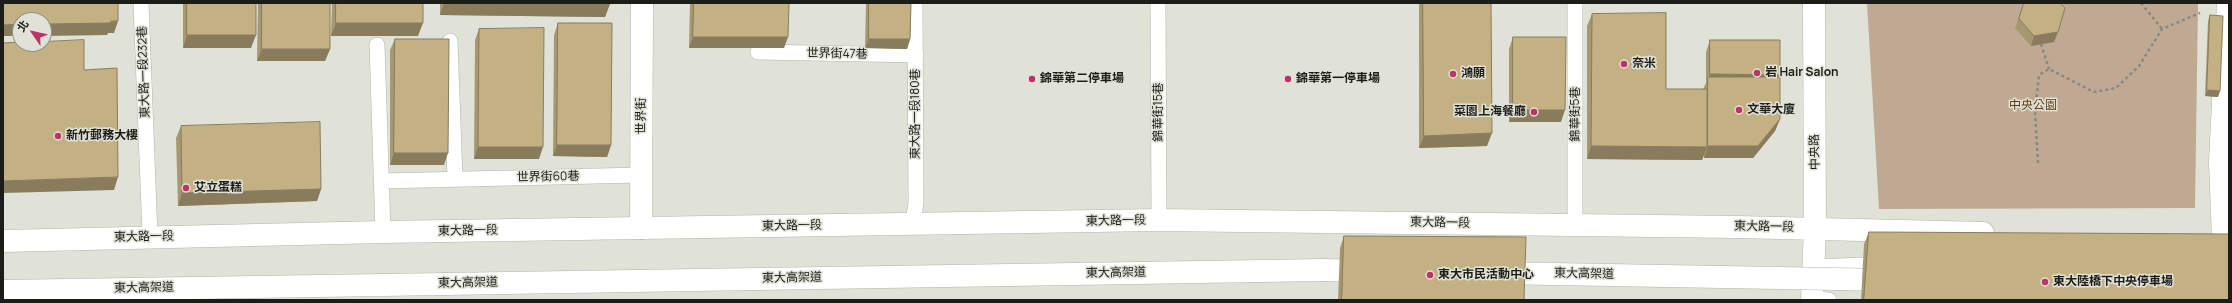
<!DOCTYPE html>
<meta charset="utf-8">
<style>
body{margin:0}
#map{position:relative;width:2232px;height:303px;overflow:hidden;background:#e1e2d7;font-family:Manrope,"Noto Sans TC",sans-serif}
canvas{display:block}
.frame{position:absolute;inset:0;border:4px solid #1c1c18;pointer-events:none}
.north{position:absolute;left:12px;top:12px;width:40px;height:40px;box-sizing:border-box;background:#e1e2d7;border:1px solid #92938b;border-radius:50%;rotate:304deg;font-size:11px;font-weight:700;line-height:16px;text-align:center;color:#1c1c18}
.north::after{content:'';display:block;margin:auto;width:14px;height:18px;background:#be3267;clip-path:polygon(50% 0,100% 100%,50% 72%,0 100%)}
</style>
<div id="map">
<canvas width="2232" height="303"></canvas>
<div class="frame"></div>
<div class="north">北</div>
</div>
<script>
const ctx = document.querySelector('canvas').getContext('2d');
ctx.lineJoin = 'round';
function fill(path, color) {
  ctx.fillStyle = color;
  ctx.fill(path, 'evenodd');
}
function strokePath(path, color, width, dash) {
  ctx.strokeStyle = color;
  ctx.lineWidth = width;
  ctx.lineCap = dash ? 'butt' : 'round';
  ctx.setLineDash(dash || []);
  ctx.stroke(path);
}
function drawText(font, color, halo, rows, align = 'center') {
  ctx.font = font + ' Manrope,"Noto Sans TC",sans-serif';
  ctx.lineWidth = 3;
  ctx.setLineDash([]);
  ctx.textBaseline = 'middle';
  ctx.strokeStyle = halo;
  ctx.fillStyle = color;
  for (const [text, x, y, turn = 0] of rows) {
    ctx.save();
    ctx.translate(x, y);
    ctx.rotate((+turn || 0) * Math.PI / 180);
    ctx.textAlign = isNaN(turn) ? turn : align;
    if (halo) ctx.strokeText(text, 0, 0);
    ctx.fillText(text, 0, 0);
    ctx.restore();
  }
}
fill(new Path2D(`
 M1867,3h331l-3,205 -316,1z`), '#c0a992');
const lane = new Path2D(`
 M141,3l9,233
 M1158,3l1,217
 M450,41l5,138
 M377,45l6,187
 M758,52l158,3
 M381,181l260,-6
 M913,224l3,-22 -1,-199
 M1575,224v-221
 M1812,267l52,-2
 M1812,299l17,1`);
const street = new Path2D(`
 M1814,3l1,225
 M641,228l1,-225
 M2223,239l-3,-77 8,-159`);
const secondary = new Path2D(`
 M3,241l380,-9 776,-12 579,7 245,6
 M3,291l1322,-21
 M1812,300l3,-72`);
strokePath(lane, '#b2b3a8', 16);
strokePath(street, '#b2b3a8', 23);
strokePath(secondary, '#b2b3a8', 23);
strokePath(new Path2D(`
 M2141,3l21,26
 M2041,44l8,25
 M2038,163l-3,-51 4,-37 10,-6 45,23 22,-4 23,-22 23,-37 38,-16`), '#888981', 2.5, [3, 3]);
strokePath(lane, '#fff', 15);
strokePath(street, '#fff', 22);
strokePath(secondary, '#fff', 22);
const secondaryBridge = new Path2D(`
 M1325,270l43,1
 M1496,273l396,7`);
strokePath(secondaryBridge, '#b2b3a8', 23, []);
strokePath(secondaryBridge, '#fff', 22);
fill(new Path2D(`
 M183,3h73l-5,45h-68z
 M258,3h72v46l-5,12h-68z
 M332,3h91l-5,33h-87z
 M440,3h170l-5,14 -165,-2z
 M690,3h99l-5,45h-95z
 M866,3h45l-1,36 -3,10 -42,-1z
 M1419,3h72l-4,143 -68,2z
 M2024,3l34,29 -4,10 -23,4 -16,-18z
 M1592,14l74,75h37l3,-6v-31l4,-12 70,35 -1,2 1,42 -5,12 -22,27h-49v-3l-2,5 -115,-1v-133z
 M2210,15l8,82 -13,-1 3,-75z
 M558,23l53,122 -4,12 -54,-1 1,-121z
 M479,29l60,130h-65l1,-119z
 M1513,37l48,85h-52v-73z
 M395,39l49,126h-54v-115z
 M181,126l140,63 -4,12 -139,5 -2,-68z
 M1869,232l360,68h-368l3,-56z
 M1344,236l180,64h-186l2,-52z`), '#a89872');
fill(new Path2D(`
 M444,3l166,1 -5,13 -165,-2z
 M118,21l-4,12h-6l-1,2 -63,1v-12z
 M336,23h87l-5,13h-87z
 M20,24v12h-17v-11z
 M2058,32l-4,10 -23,4 3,-10z
 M187,35h69l-5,13h-68z
 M693,37h95l-4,11h-95z
 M869,39h41l-3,10 -42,-1z
 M262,49h68l-5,12h-68z
 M1710,74l70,1 -5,13 -67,-7z
 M2207,90l13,1 -2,6 -13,-1z
 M1513,110h52l-4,12h-52z
 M1780,119l-5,12 -22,27h-49l4,-12z
 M1492,133l-5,13 -68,2 5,-12z
 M557,145h54l-4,12 -54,-1z
 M1591,146l116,1 -5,13 -115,-1z
 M478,147h65l-4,12h-65z
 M394,153h54l-4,12h-54z
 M118,177l-4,13 -111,3v-12z
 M321,189l-4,12 -139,5 4,-13z`), '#887c5c');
const building = new Path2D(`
 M3,3h115v18h-7v2l-67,1v-4h-24v4l-17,1z
 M187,3h69v32h-69z
 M262,3h68v46h-68z
 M336,3h87v20h-87z
 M475,3h135v1z
 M694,3h95l-1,34h-95z
 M869,3h42l-1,36h-41z
 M1423,3h68l1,130 -68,3z
 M2024,3h36l5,5 -7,24 -24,4 -15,-17z
 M1666,13v76h41v58l-116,-1 1,-132z
 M2210,15l13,1 -3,75 -13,-1z
 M558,23h54l-1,122h-54z
 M544,28l-1,119h-65l1,-118z
 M1513,37h53l-1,73h-52z
 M395,39h54l-1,114h-54z
 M84,40v30l33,-2 1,109 -115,4v-138l17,-1v2h24v-2z
 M1710,40h70v35l-70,-1z
 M1708,77h72v42l-22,27h-50z
 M320,122l1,67 -139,4 -1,-67z
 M1869,232l360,2v66h-365z
 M1344,236l182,1 -2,63h-182z`);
fill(building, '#c3b184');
strokePath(building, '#887c5c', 1);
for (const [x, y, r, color] of [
 [1624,64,4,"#be3267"],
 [1757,73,4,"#be3267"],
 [1453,74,4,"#be3267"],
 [1032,79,4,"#be3267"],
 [1288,79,4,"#be3267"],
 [1739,110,4,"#be3267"],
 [1534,112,4,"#be3267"],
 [58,136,4,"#be3267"],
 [186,188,4,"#be3267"],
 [1430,275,4,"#be3267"],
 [2045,282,4,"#be3267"]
]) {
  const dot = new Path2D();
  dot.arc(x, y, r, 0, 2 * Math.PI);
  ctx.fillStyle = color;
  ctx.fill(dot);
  strokePath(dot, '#e1e2d7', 1.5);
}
drawText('12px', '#1c1c18', '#e1e2d7', [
 ["世界街47巷",837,54,1],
 ["東大路一段232巷",144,72,-92],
 ["錦華街15巷",1159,112,-90],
 ["東大路一段180巷",916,114,-90],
 ["錦華街5巷",1576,114,-90],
 ["世界街",642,116,-90],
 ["中央路",1815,152,-91],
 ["世界街60巷",548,177,-1],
 ["東大路一段",1116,221,-1],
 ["東大路一段",1440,223,1],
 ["東大路一段",792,226,-1],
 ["東大路一段",1764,227,1],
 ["東大路一段",468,231,-1],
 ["東大路一段",144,237,-1],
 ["東大高架道",1116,273,-1],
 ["東大高架道",1584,274,1],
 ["東大高架道",792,278,-1],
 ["東大高架道",468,283,-1],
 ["東大高架道",144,288,-1]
]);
drawText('bold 12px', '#1c1c18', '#e1e2d7', [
 ["奈米",1632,64],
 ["岩 Hair Salon",1765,73],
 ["鴻願",1461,74],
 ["錦華第二停車場",1040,79],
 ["錦華第一停車場",1296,79],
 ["文華大廈",1747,110],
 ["菜園上海餐廳",1526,112,"right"],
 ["新竹郵務大樓",66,136],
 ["艾立蛋糕",194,188],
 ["東大市民活動中心",1438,275],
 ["東大陸橋下中央停車場",2053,282]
], 'left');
drawText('12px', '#613d13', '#e1e2d7', [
 ["中央公園",2033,106]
]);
</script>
